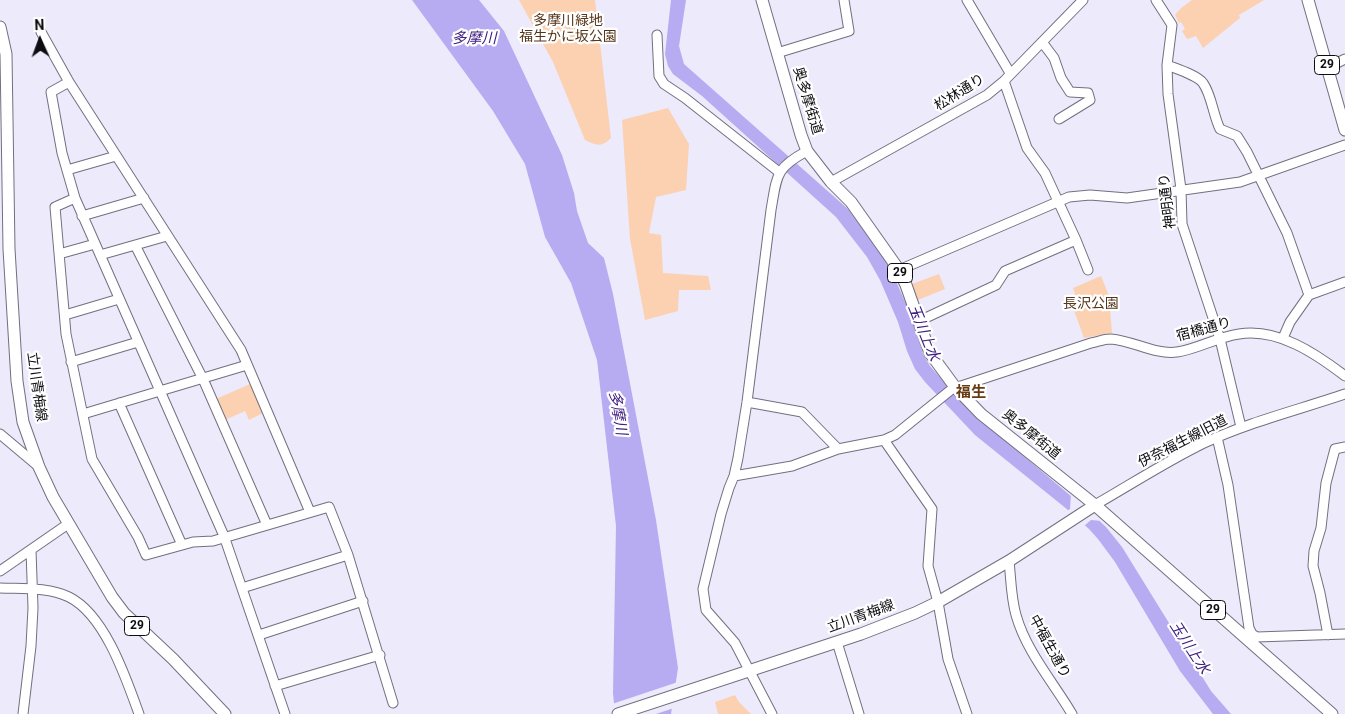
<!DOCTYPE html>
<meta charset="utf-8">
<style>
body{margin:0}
#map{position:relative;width:1345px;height:714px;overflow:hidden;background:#eceafb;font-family:Roboto,sans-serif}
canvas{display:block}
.north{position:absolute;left:15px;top:15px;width:50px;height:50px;-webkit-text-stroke:4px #fff;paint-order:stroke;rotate:358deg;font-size:14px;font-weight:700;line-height:20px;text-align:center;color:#0d0c11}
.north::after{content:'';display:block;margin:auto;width:18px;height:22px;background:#0d0c11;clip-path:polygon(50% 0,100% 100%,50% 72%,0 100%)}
</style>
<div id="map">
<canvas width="1345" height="714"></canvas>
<div class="north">N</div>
</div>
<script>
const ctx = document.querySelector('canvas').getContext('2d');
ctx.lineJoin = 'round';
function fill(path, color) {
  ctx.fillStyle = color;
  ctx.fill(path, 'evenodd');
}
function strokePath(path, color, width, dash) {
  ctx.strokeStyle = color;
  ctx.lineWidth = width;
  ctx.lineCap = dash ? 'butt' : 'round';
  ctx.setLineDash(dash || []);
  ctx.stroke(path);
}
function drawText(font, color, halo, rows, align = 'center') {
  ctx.font = font + ' Roboto,"Noto Sans JP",sans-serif';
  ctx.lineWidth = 4.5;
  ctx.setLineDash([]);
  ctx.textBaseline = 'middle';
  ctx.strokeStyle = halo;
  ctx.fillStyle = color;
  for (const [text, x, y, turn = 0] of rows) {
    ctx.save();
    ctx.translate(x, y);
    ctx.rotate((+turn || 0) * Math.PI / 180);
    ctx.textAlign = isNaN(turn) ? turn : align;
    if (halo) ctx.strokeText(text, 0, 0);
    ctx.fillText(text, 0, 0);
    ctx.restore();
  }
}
fill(new Path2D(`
 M519,0h76l16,138c-9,9 -14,8 -26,2l-32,-78z
 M1192,0h72l-25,15 1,3 -37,30 -7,-12 -9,3 -5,-8 3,-2 -4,-7 -2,1 -4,-8 6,-7z
 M668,108l21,36 -3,46 -30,7 -7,36 12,2 2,38 45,3 3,14h-32l-1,21 -33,9 -15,-81 -8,-119z
 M939,274l6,15 -27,11 -6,-16z
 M1101,276l8,20 3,37 -28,5 -15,-41 6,-3 -2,-6z
 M250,384l13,29 -14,7 -4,-9 -20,9 -9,-21z
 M735,695l4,7 12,12h-33l-3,-12z`), '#fbd1b2');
fill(new Path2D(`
 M412,0h67l25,31 58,124 12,38 3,18 11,32 16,15 9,36 43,226 22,148 -7,46h-56l-2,-21 3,-167 -19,-166 -26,-77 -26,-46 -20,-73 -32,-53z
 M671,0h15l-7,46 5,18 164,145 33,45 11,18 21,48 10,34 7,12 37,42 124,105 15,14 16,20 89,144 20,23h-18l-33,-43 -65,-109 -17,-23 -9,-10 -21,-19 -93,-75 -50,-53 -10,-13 -8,-18 -9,-29 -18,-42 -13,-23 -31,-40 -134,-121 -29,-22 -5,-8 -3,-12z`), '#b7acf1');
fill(new Path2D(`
 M1071,493l31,28 -11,-1 -8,7 -18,-15 5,-3z
 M678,682l-4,26 -18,6h-43l-1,-10z`), '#eceafb');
const minor = new Path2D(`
 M967,0l43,73
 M1156,0l16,25 -5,40 1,29 13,95 1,35 38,115 21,88
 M41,32l28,50 172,268 69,162
 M657,35l2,41 5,8 21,14 94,74
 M1042,42l12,16 7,20 9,14 18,1 2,7 -31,19
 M777,53l72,-22 -5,-31
 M1167,65c10,4 30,10 36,18 9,13 10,32 17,46l17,7 10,16 40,81 22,62
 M1327,68l18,-9
 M1004,81l23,67 18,25 31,67 12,30
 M69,82l-18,10 11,61 13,45 149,338 61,178
 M67,170l49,-14
 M831,182l156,-87 17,-14 79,-81
 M75,198l-20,9 11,127 26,125 46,78 8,18 47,-13 20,-1 116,-34 19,48 45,148
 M82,216l62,-18
 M135,245l68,134 64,146
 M59,254l36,-10
 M100,255l67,-19
 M899,270l170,-73 21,-2 37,3 113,-16 105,-37
 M65,315l54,-16
 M919,321l77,-36 9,-14 71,-31
 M1283,338l7,-16 19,-27 36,-13
 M71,362l67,-20
 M747,402l55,10 36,37
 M119,403l63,142
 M83,414l164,-49
 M0,434l38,32
 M1217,437l11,48 21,143 3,6
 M884,440l48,69 -4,57 10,36 10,57 19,55
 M734,476l58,-10 46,-17 46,-9 11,-5 57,-46 139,-46c6,-1 13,-4 19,-4 22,1 44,16 67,13 21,-3 40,-15 62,-18 39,-6 76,19 106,42
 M1095,505c35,-20 72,-44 109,-62 45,-21 94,-33 141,-49
 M1009,561c2,18 2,37 7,54 10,36 37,67 56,99
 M0,571l68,-47
 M0,588c22,1 48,-1 69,9 36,18 57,81 70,117
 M242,588l106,-33
 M259,635l104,-34
 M1328,635l-8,-42 -7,-27 1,-15 7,-23 5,-45 9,-34 10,-2
 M1249,637l3,-3 5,3 88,-3
 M837,642l22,72
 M275,686l105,-31
 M23,714l8,-68 2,-38 -2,-58
 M772,714l-37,-71 -29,-33 -3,-21 18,-75 8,-26 5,-12 4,-18 9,-56 24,-192c6,-34 4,-42 36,-59`);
const major = new Path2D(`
 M762,0l39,135 6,16 24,31 20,20 48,68 7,15 24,68 25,34 26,27 114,91 237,209
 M1308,0l37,130
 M0,27l6,27 3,195 8,132 6,41 16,45 14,30 59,100 12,16 49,46 52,55
 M618,714l243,-80 54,-21 23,-11 71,-41 86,-56`);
strokePath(minor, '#72707f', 11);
strokePath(major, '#72707f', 13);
strokePath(minor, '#fff', 9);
strokePath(major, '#fff', 11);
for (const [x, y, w] of [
 [1327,65,25],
 [900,273,25],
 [1213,610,25],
 [137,626,25]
]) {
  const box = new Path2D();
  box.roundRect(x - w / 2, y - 9.5, w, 19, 4);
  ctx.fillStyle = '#fff';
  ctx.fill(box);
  strokePath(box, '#0d0c11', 1);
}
drawText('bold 12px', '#0d0c11', null, [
 ["29",1327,65],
 ["29",900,273],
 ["29",1213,610],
 ["29",137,626]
]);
drawText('14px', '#56361b', '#fff', [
 ["多摩川緑地",568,21],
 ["福生かに坂公園",568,37],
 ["長沢公園",1091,304]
]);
drawText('14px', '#0d0c11', '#fff', [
 ["松林通り",960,93,-32],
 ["奥多摩街道",807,101,73],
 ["神明通り",1168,201,-97],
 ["宿橋通り",1204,330,-15],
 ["立川青梅線",36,387,82],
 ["奥多摩街道",1031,435,39],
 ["伊奈福生線旧道",1183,442,-27],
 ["立川青梅線",861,617,-20],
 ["中福生通り",1049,647,61]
]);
drawText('italic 15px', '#402082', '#fff', [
 ["多摩川",474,39],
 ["玉川上水",923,333,68],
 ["多摩川",617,413,80],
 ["玉川上水",1189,648,57]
]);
drawText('bold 15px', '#673c14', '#fff', [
 ["福生",971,393]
]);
</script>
